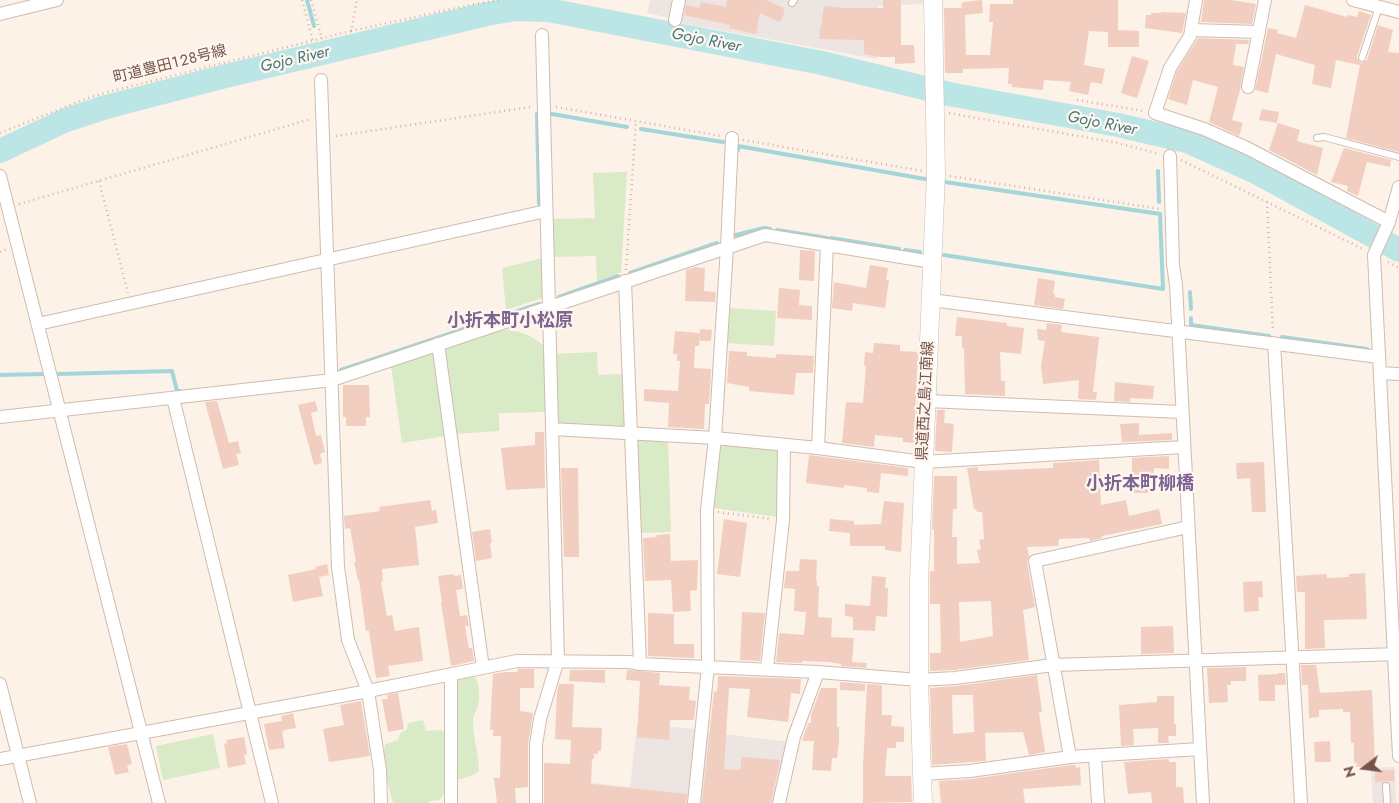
<!DOCTYPE html>
<meta charset="utf-8">
<style>
body{margin:0}
#map{position:relative;width:1399px;height:803px;overflow:hidden;background:#fcf2e8;font-family:Jost,sans-serif}
canvas{display:block}
.north{position:absolute;left:1339px;top:743px;width:50px;height:50px;-webkit-text-stroke:4px #fff6ef;paint-order:stroke;rotate:255deg;font-size:14px;font-weight:700;line-height:20px;text-align:center;color:#76564c}
.north::after{content:'';display:block;margin:auto;width:18px;height:22px;background:#76564c;clip-path:polygon(50% 0,100% 100%,50% 72%,0 100%)}
</style>
<div id="map">
<canvas width="1399" height="803"></canvas>
<div class="north">N</div>
</div>
<script>
const ctx = document.querySelector('canvas').getContext('2d');
ctx.lineJoin = 'round';
function fill(path, color) {
  ctx.fillStyle = color;
  ctx.fill(path, 'evenodd');
}
function strokePath(path, color, width, dash) {
  ctx.strokeStyle = color;
  ctx.lineWidth = width;
  ctx.lineCap = dash ? 'butt' : 'round';
  ctx.setLineDash(dash || []);
  ctx.stroke(path);
}
function drawText(font, color, halo, rows, align = 'center') {
  ctx.font = font + ' Jost,"Noto Sans JP",sans-serif';
  ctx.lineWidth = 4.5;
  ctx.setLineDash([]);
  ctx.textBaseline = 'middle';
  ctx.strokeStyle = halo;
  ctx.fillStyle = color;
  for (const [text, x, y, turn = 0] of rows) {
    ctx.save();
    ctx.translate(x, y);
    ctx.rotate((+turn || 0) * Math.PI / 180);
    ctx.textAlign = isNaN(turn) ? turn : align;
    if (halo) ctx.strokeText(text, 0, 0);
    ctx.fillText(text, 0, 0);
    ctx.restore();
  }
}
fill(new Path2D(`
 M650,0h24l-3,18 -24,-5z
 M686,0h237v4l-45,2 -1,53 -196,-36z
 M637,724l58,5 -8,74h-106l1,-21 48,5z
 M707,732l82,10 -13,61h-77z
 M1395,767l1,36h-23l-2,-35z`), '#ede5e1');
fill(new Path2D(`
 M627,172l-6,100 -24,9 -1,-25 -44,1 -1,-38 44,-1 -2,-45z
 M543,258l2,39 -39,13 -4,-42z
 M728,308l48,3 -2,35 -47,-3z
 M500,329c18,2 29,4 44,17l1,66 -46,1v18l-45,3 -10,-82 3,-5z
 M597,352l1,23 26,-1 2,50 -4,5 -62,-4 -4,-4 -2,-67z
 M431,353l4,3 11,80 -44,7 -11,-78z
 M637,440h31l3,92 -31,1z
 M724,444l52,5 4,5 -1,63 -66,-9 7,-60z
 M471,676l5,2c4,11 4,21 1,31 -2,4 -4,7 -4,11 0,18 6,34 6,51 -6,5 -17,8 -25,9l3,-102z
 M423,720l3,11 15,-1 5,4c0,18 5,52 -6,66l-10,1 -2,2h-35l-6,-23 -3,-32 2,-4 12,-4 2,-7 7,-4 1,-6z
 M213,734l7,34 -57,12 -7,-34z`), '#d9eac6');
strokePath(new Path2D(`
 M307,0l7,26
 M319,54v-8
 M537,114l2,90
 M552,114l75,13
 M641,129l82,13
 M738,150v-4l187,33
 M1158,171l1,31
 M777,230l50,8
 M736,235l28,-7 6,1
 M831,238l68,11
 M905,250l15,2
 M944,255l219,34 -3,-75 -215,-32
 M630,273l87,-30
 M1190,292l1,17
 M559,297l59,-21
 M1191,318v7l78,11
 M1282,337l85,12
 M341,370l198,-66
 M58,374l114,-3 5,20h3
 M0,375l43,-1`), '#a3d6d8', 4);
strokePath(new Path2D(`
 M0,151l66,-31 40,-13 124,-32 257,-61 29,-5 32,1 274,53 127,31 169,31 69,16 67,30 145,79`), '#bce5e6', 24);
fill(new Path2D(`
 M727,0h39l18,8 -1,3 2,1 -5,10 -20,-9 -4,21 -27,-6 1,-3 -46,-10 2,-10 13,3 2,-6 25,5z
 M883,0h18v45h13l1,18 -20,1v-7h-14l-17,-3v-14l-45,-1 5,-33 20,2h39z
 M982,0l1,13 -18,2 1,40h24l3,-33h-4l1,-18h23v-4h105v30l21,1v16h-31v-15l-19,-1 -5,34 21,4 -3,15 -11,-2 -3,13 -19,-4 2,-9 -27,-2 -1,10 -31,-3v-3h-4l1,-16 -46,1v4h-18l-1,-65h18l-1,-4 3,-2z
 M1204,0h27l25,4 -4,20 -51,-2z
 M1305,5l42,12 1,-2 9,2 2,-6 12,4 -14,41 1,5 3,2 6,-3 11,-35 15,5 -5,22 11,1v99l-53,-14 14,-73 -24,-5 -5,28 -19,-4 3,-19 -39,-11 -8,39 -13,-3 13,-62 10,2 -1,3 19,5z
 M1161,12l25,1 -4,20 -37,-5 1,-13h5v-2h10z
 M1198,38l51,2 -1,4h-12l-3,21 11,2 -4,23 -8,30 11,3 -4,13 -30,-14 9,-35 -25,-7 -6,25 -19,-6 9,-28z
 M1132,56l17,5 -12,37 -16,-5z
 M1262,109l17,3 -2,11 -18,-3z
 M1278,123l22,7 -3,11 26,7 -6,27 -48,-25z
 M1344,148l47,12 -1,7 -23,-5 -9,34 -11,-5 1,-5 -17,-4z
 M800,250l15,1 -1,30 -15,-1z
 M870,265l18,3 -2,12h3l-4,28 -32,-5 -1,8 -20,-3 2,-26 32,6z
 M695,267l10,1 -1,23 12,1 -1,10 -30,-1 1,-31z
 M1038,278l17,3 -2,13h2v3l10,2 -2,10 -29,-4z
 M779,288l21,2 -1,15 13,1v14l-35,-2z
 M957,317l50,6v3l17,2 -3,26 -21,-2 1,29h4v15l-40,-2 -1,-46h-2v-12h-7z
 M1047,323l15,2 -1,7 38,5 -6,55h4l-1,8 -18,-1 1,-19 -36,4 -2,-18 4,-25 -7,-1 -1,-11 9,1z
 M700,329l12,1 -1,11h-11z
 M675,331l25,2 -1,13h-4l-1,22 17,1 -2,35h-4l-1,25 -36,-2 1,-24 -25,-2v-12l34,2 2,-30h-3v-7h-4z
 M874,343l26,2v6l18,1 -4,91 -11,-1v-4l-28,-3 -1,12 -32,-4 4,-41 17,1 3,-37h-2l1,-14 8,1z
 M729,351l18,1v4l29,2v-4l38,2 -1,17h-17l-2,22 -45,-4v-4l-22,-4z
 M1115,382l39,4 -1,13 -23,-1v4l-16,-1z
 M343,385h26l1,32h-4v9h-20v-9h-3z
 M217,401l12,42 9,-2 3,12 -5,1 3,11 -16,4 -18,-67z
 M315,401l3,10 -7,2 5,22 1,1 4,-1 4,17 -5,2 2,9 -8,2 -16,-60z
 M937,410h8l-1,13 10,1 -2,28 -17,-1z
 M1139,423v12l33,-2v7l-50,2 -2,-18z
 M535,432h9l1,56 -39,2 -5,-42 34,-3z
 M809,455l99,13v8l-27,-3 -2,20 -12,-1v-4l-23,-3v3l-38,-5z
 M1169,456v13l-15,-1 -2,15h-4v10h-16v-35z
 M1099,460l2,45 25,-5 3,16 30,-7 3,15 -60,12v2l-12,3 -1,-3 -30,1 -1,7 -31,1 2,8 -2,7 8,45 -12,3 6,50 -75,10 -24,1v-18h11l-1,-49h-10v-33h4v-42h-2l2,-53h23v33h-4l-1,28h5v27l23,-1 -3,-13 4,-1 -2,-9 5,-1 -2,-27h-5l-1,-3h-2l-7,-41 11,-1v4l75,-3v-5zM991,601l2,35 -33,6 -1,-40z
 M1264,462l2,50h-14l-2,-34 -13,1 -1,-16z
 M561,468h17l1,89h-15z
 M430,500l2,11 4,-1 2,13 -23,4 4,38 -37,4 1,12 -2,1 6,34 5,-1 3,16 24,-4 4,34 -35,5 2,10 -14,2 -7,-47h-3l-7,-51h-1l-4,-18h2l-6,-34 -5,1 -1,-13 36,-5 -1,-4z
 M884,501l20,2 -3,49 -16,-2v-4h-35v-13l-21,-2 1,-12 24,2v4l27,-1z
 M724,519l23,4 -7,54 -23,-3z
 M490,529l2,14h-2l2,15 -16,3 -4,-29z
 M670,534l1,27 27,-1 -1,30 -7,1 1,20 -18,1 -2,-32 -26,1 -2,-43 14,-1 -1,-2z
 M800,559l17,1 -1,20h1v6h2l-1,31 14,1 -1,19 23,1 -2,24 15,1 -1,5 -25,-2v-2l-12,-2 -27,-1v2l-26,-1 3,-29 25,2 2,-23 -12,-1 1,-22 -11,-1 2,-17h13z
 M327,564l2,11 -10,2 4,19 -30,6 -5,-27 28,-6 -1,-2z
 M1365,573l2,46 -43,1 1,28 -20,1v-57h-8l-1,-16 31,-2v4l22,-1v-3z
 M454,574v2l7,-1 2,14 -7,1 4,26 7,-1 2,11h-4l4,22h3l2,13 -23,5 -10,-63 1,-1 -4,-26z
 M872,576l14,1 -1,11h3l-1,29 -11,-1 -1,15 -22,-1v-13l-8,-1v-12l25,2z
 M1262,581l1,16 -5,1 1,13 -15,1 -1,-30z
 M742,612l23,1 -5,48 -20,-1z
 M648,613l26,1v30h20v14l-46,-2z
 M1173,626l1,27 -33,1v-27z
 M1301,665h15l4,28 52,-3 3,76 -21,1v-24h-3l-1,-31h-7v-3l-24,1v7l-10,1 -1,-33h-6z
 M1246,667v14h-15v4h-4l1,17 -19,1 -2,-35z
 M518,669h16v19h-14v23l13,2 -5,32v42l-13,1 1,15h-19l-3,-25h6l1,-42h-8v-6h-3l3,-56 12,-2h12z
 M570,670h35v13l-36,-2z
 M627,670l33,3 -1,12 31,2 -1,13 7,1 -2,19h-24l-1,20 -32,-3 3,-56 -14,-1z
 M1278,673h7l1,12h-11v16h-16l-1,-26 20,-1z
 M1037,675l5,37 -3,1 6,39 -16,3 -6,-23 -38,1 1,28 -54,4 -2,-77 26,-2zM952,695h21l1,37 -21,2z
 M718,676l83,3 -1,15 -9,-1 -3,29 -41,-5 3,-28 -21,-1 -5,81 16,1 2,-13 38,3 -9,43h-69l12,-112 3,1z
 M840,682l25,2v7l-25,-1z
 M559,684h15l-2,43 30,1 -1,23h-3v3h-4v5h-2l-1,25 96,10 -1,9h-142v-40l26,1 1,-24 -16,-1 2,-47z
 M867,684l15,1v30h10l-1,11 13,1v15h-8v6h-9l-2,28h26l1,26 -49,1v-38z
 M821,688h16v39h2v14l-2,17h-5l-1,13 -19,-1 2,-29h-12l6,-18h3v-8z
 M398,693l6,36 -16,3 -6,-33h6l-1,-4z
 M1157,696h17v28h2v12h-8l1,7h-11v-15l-25,1 1,16 -13,1 -2,-41 38,-3z
 M361,701l9,55 -41,6 -6,-33 21,-4 -4,-20z
 M293,713l3,15 -12,2 -3,-14z
 M282,721l2,10 -2,1 3,16 -16,2 -5,-26z
 M244,737l3,17 -3,1 2,9 -18,4 -4,-24 3,-1 -1,-3z
 M1330,741l1,21h-16l-1,-20z
 M127,744l5,20 -5,2 2,6 -14,3 -7,-28z
 M1169,759v3h7v25h7l1,16h-32l-1,-11 -23,2 -4,-32z
 M1071,765h4l1,3 4,-1 1,18 -58,4 2,14h-84l-2,-22 32,-2z
 M1375,770h19v11l-19,1z`), '#f1cec0');
const lane = new Path2D(`
 M792,3l2,-3
 M1362,58l17,-51
 M1317,138l7,-1 75,20
 M1386,786l1,17`);
const street = new Path2D(`
 M1196,0l-6,36 -20,32 -15,45 49,16 43,19 142,74
 M1353,0l46,12
 M0,14l57,-14
 M675,20l4,-20
 M1191,30l68,2
 M321,80l17,487 10,73 20,51 12,79 1,33
 M1248,87l17,-87
 M1170,156l3,108 3,21 27,518
 M0,176l159,627
 M1399,187l-10,35 -15,33 25,501
 M625,281l15,383
 M931,300l448,57
 M38,324l508,-113
 M1274,343l27,460
 M438,344l45,324
 M1380,373l19,1
 M173,398l99,405
 M927,401l255,11
 M0,417l332,-37 433,-145 167,27
 M552,429l163,9 103,10 105,14 261,-15
 M818,448l9,-203
 M767,669l16,-149 1,-75
 M451,674v129
 M0,684l30,119
 M1095,756l3,47
 M1070,757l-35,-196 153,-34
 M0,759l368,-68 149,-30 112,1 11,2 178,8 101,8 36,-2 98,-13 346,-11
 M922,774l48,-3 100,-14 130,-8
 M536,803v-58l4,-26 18,-59 -16,-625
 M694,803l14,-137 -1,-156 8,-72 12,-191 5,-109
 M779,803l15,-66 24,-65`);
const secondary = new Path2D(`
 M923,803l-4,-123v-99l17,-407 -3,-174`);
strokePath(lane, '#d0bbb0', 8);
strokePath(street, '#d0bbb0', 14);
strokePath(secondary, '#d3baae', 19);
strokePath(new Path2D(`
 M302,0l11,41
 M311,0l11,39
 M351,31l119,-26 31,-5
 M1077,100l67,11
 M556,107l165,29
 M949,113l169,30 41,11
 M0,133l85,-34 23,-7 243,-61 6,-31
 M336,136l195,-29
 M743,140l180,31
 M1181,160l182,89
 M950,176l210,33
 M99,181l29,112
 M1267,202l6,130
 M19,204l292,-85
 M0,252l7,-3
 M1388,262l11,6
 M626,270l10,-149
 M718,512l54,7`), '#d7b1a3', 2.5, [1, 4]);
strokePath(lane, '#fff', 6);
strokePath(street, '#fff', 12);
strokePath(secondary, '#fff', 18);
drawText('15px', '#76564c', '#fff6ef', [
 ["町道豊田１２８号線",170,65,-14],
 ["県道西之島江南線",926,401,-87]
]);
drawText('italic 16px', '#40787b', '#fff6ef', [
 ["Gojo River",706,41,11],
 ["Gojo River",295,60,-13],
 ["Gojo River",1102,124,11]
]);
drawText('bold 18px', '#7d6492', '#fff6ef', [
 ["小折本町小松原",510,322],
 ["小折本町柳橋",1140,485]
]);
</script>
